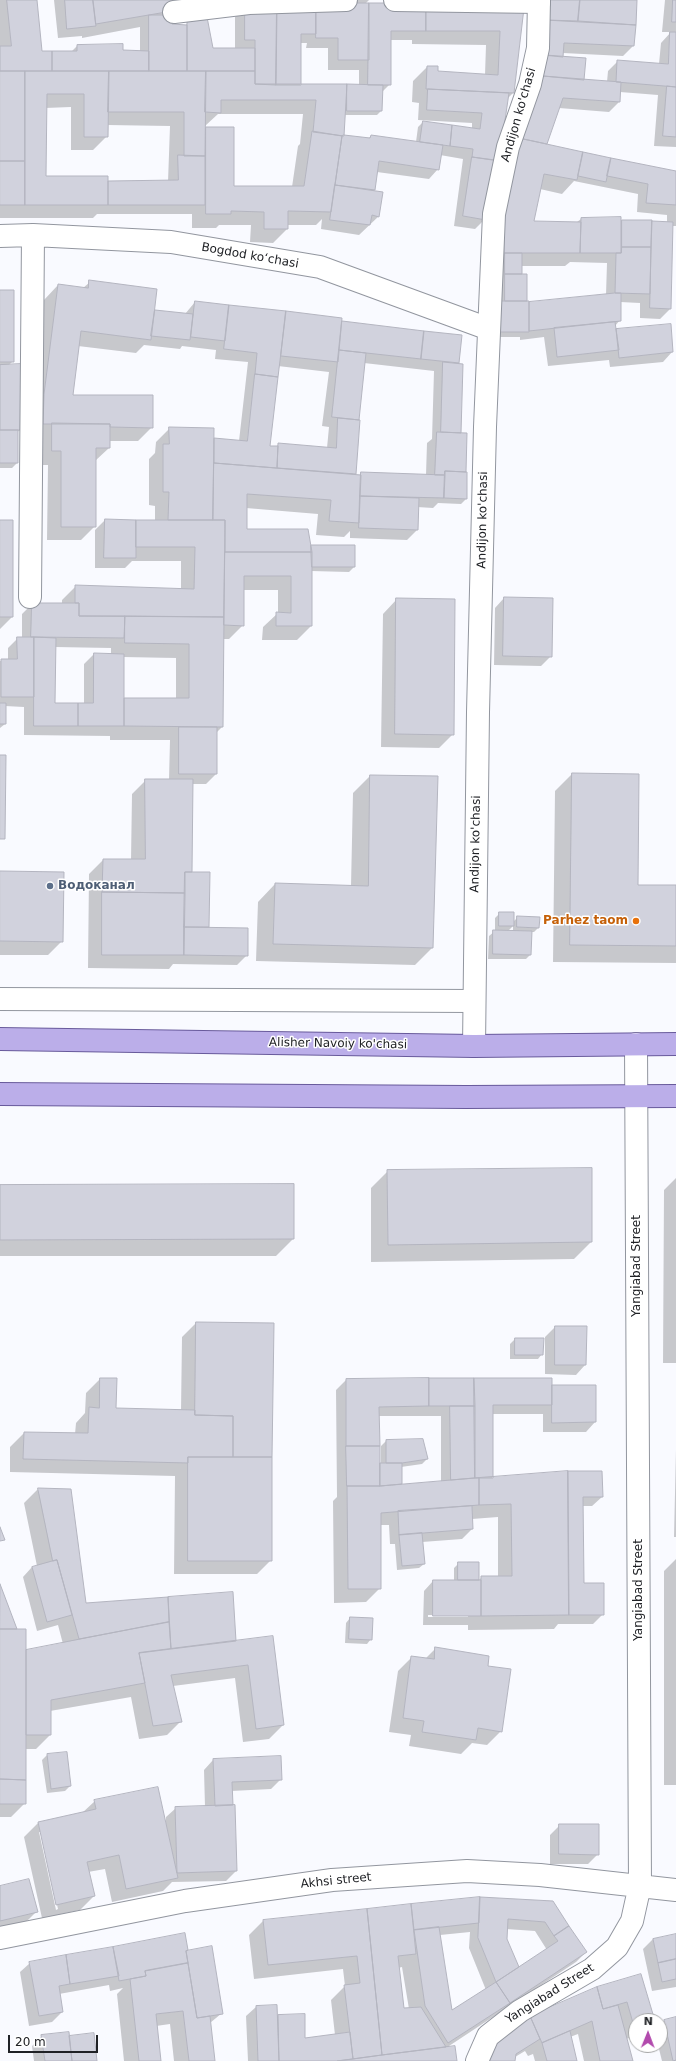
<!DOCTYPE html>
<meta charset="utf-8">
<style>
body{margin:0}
#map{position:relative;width:676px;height:2061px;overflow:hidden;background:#f9faff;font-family:"DejaVu Sans",sans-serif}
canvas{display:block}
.north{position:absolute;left:628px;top:2013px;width:40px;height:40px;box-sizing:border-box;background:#fff;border:1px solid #a6a7a8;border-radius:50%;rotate:1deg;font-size:11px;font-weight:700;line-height:16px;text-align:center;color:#202226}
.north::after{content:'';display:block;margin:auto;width:14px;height:18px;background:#b24aad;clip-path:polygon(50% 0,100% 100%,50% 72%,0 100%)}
.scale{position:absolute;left:8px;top:2035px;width:90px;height:18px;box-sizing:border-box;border:2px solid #202226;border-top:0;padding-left:5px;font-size:12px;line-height:14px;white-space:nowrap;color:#202226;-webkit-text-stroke:3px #fff;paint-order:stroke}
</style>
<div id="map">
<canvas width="676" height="2061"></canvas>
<div class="north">N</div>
<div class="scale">20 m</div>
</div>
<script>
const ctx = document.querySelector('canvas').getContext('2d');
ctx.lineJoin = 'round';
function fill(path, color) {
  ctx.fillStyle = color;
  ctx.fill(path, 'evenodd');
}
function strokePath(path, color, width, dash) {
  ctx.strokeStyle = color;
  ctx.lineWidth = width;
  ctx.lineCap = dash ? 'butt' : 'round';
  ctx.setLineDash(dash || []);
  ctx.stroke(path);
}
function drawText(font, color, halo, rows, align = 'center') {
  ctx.font = font + ' "DejaVu Sans",sans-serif';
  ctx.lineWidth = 3;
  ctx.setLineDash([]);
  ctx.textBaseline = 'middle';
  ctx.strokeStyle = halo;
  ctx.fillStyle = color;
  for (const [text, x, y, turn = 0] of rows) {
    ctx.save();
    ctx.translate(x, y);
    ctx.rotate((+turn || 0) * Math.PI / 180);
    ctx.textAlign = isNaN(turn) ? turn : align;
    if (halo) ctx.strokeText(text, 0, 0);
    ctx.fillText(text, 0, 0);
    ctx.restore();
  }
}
fill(new Path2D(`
 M0,0h36l5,52h30l6,-6 63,6v-25l-58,11v-2l-24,2 -4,-38h189l-71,22 -1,3 14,1 3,-4 24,27h23v-32l10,-10 49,-7h75l-4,4 159,-4 -11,93 -6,6 -22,120 -10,10 -21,-3 9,-67 -23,-4 -2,14 -9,10 -52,-7 -3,19 5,25 -20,19 -38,-6 1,-10 -6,6h-29v4l-14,14 -23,-1 1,-17h-32l-3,3h-24v-14h-95l-4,4h-93zM390,40h22v4l74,1 -1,30 -48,-3 -10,-5 -14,14 -1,21 7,1 -1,17 54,3v6l-49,-7 -5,5 -2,15 -45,-6 -3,3 -25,-2 1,-22h33l4,-4v-18l9,-9zM300,43h7l-1,5h22v22h31v15h-59zM71,107v43h22l14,-14v-11l63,1 -2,56h-61l-62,-5v-69zM218,114h85l-3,30 -2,2 -6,41h-59v-59h-28v-2z
 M537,0h99l-3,46 -10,10 -60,-3 -1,4 21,22 24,3 1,-11 10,-10 41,3 2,-21 10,-11h-9l3,-32h11v147l-22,-1 4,-51 -38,-3 -1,10 -10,10 -50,-4 -14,37 131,27v54h-4l-2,83 -10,10 -20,-1v-15l-20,-1v18l-5,6v4l57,22 -9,10 -53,5 -1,-7 -61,6 -4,-29 -24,3v-3h-25l6,-71zM574,181l64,13 -1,18 30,3v8l-16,1 -29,-3 -2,1 -39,-3 -4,3h-45l8,-33 22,5zM570,262l37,1 -1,32 -79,10 -1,-30h-5v-9h44z
 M90,282l64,29 31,3 10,-12 146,17v3l120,14 -3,28 2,70 6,65 -5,5 -23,-1 -5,5 -16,-1v23l-10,10 -57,-2v-7l-6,6 -28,-2 2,-21 -72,-6v22l64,17 2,-1 42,21 -5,5 -38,-1v55l-14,14h-35l1,-13 15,-14v-23h-35v35l-14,14h-6l-1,88 -6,6v41l-10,10h-14l-1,89h18l-1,55 39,27 -10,10 -64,-1 -4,5 -81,-1 1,-94 14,-14h28l1,-66 14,-14h23l1,-40h-60v-4l-86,-1v-28l-19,-1v18l-5,4v-67l8,-1v-12l10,-10h4v-24l10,-10h30v-4l14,-14 105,4v-29h-49l-7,7h-30v-38l10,-10 50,1v-15l-6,-1v-46l6,-6 1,-11 14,-14 43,11 26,2 9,-79 -33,-3 1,-9 -34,-4 -2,3 -36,-4 -8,8 -58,-7 -6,50 80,31 -14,14h-29v7l-14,13v65l-14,14h-34l1,-75h-10l-8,-56 14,-109 14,-15 25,3zM364,363l70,8 -2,68 -5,4 -1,32 -65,-2 -2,3 -6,-1zM278,366l51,6 -7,54 7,1 -2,21 -48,-4 -3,3h-7zM55,647l56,1v7l-17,-1 -10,10v40h-30zM123,657l53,1v41h-53z
 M0,291l13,70 -4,4 11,64 -3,4v30l-5,5h-12z
 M0,521l12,96 -12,12z
 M504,598l47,58 -10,10 -47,-1 1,-57z
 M397,599l56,135 -14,14 -58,-1 2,-133z
 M572,774l65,112h39v77l-123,-1 2,-171z
 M370,776l62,172 -17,17 -159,-4 2,-59 17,-18 76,2 2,-93z
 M0,872l62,69 -14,14h-48z
 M500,913l13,9 5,-5 21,10 -5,5h-3l-1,23 -4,4h-38l1,-23 6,-5v-13zM513,926v5h-5z
 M388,1171l203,71 -17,17 -203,3v-74z
 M676,1178v185h-13l1,-173z
 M0,1186l293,53 -17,17h-276z
 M196,1323l75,237 -14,14h-83l1,-98 -165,-4v-25l14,-14 51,1 1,-11 9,-10 1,-20 14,-14h16l-1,30 66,2 1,-74z
 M555,1327h31l-1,38 -9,10 -31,-1v-37z
 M515,1339l27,15 -4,5h-28v-15z
 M551,1379v7l44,36 -9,10h-43v-18h-51v64l110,19 -10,9h-10l1,78 20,30 -10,10h-35l-4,5 -86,1v-5h-45l1,-34 9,-10h21v-13l5,-5 19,18 4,-4h16v-60l-26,2v10l-10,10 -40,3 2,22 -5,4 -22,2 -2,-26h-5l-1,-19h-9v63l-14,14 -32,1 -1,-102 4,-4 -1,-107 10,-10zM378,1416h63v66l-40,3v-18l21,-3 5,-5 -41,-18 -5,5v18h-2zM428,1615h40v2h-40z
 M676,1449v88h-2z
 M38,1489l47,115 147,-11 3,49 48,83 -14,14 -26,3 -8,-64 -62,8 8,35 -14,14 -28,4 -8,-42 -81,14v24l-14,14h-11v54l-14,14h-11v-230l25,64 38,-7 -5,-19 -21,6 -14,-54 9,-10 5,-1 -13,-63z
 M676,1559v226h-12v-214z
 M350,1618l21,21 -4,5 -22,-1 1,-20z
 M436,1648l50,19 15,64 -14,14 -15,-2 -11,11 -52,-8 2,-11 -22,-3 9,-61 14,-14 13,2z
 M47,1755l23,31 -5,5 -18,2 -5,-33z
 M213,1760l68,19 -10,10 -40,2 5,80 -10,10 -54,1 -9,9 -51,11 -7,-33 -17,3 6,24 -14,14 -38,8 -18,-81 14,-14 44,-10 13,-12 71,24v-8l10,-9 29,-1 -1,-37zM39,1832h2l17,77 -2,1z
 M560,1825l38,29 -10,10h-38v-29z
 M0,1887l36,25 -9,9 -27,7z
 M480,1898l72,4 34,50 -10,10 -130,86 10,13h-208l-2,-45 10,-9 21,9 27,-1v24l31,-4 -4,-35 14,-14 -2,-17 -89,10 -5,-44 14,-14zM506,1929l29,2 12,19 -29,19 -12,-30zM470,1932l-1,16 17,42 -35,21 -11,-76zM402,1967l7,42h-6l-5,-41z
 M184,1935l3,17 35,61 -12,10 4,38h-40l-4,-37 -14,2 4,35h-36l-7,-67 6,-6 -13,3 -1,-6 -50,9 3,18 -10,10 -23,4 -9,-54 10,-9z
 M676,1935v52l-24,4 -9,-42 10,-10z
 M640,1975l14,46h-18v15l-10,3 6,22h-48l-6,-27 -8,3 5,24h-40l-2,-7 -5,2 -3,-5 -10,6 -1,4 -21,-16 37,-28z
 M676,2018v43h-14l-4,-16h2v-19l5,-5z
 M42,2036l26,2 28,23h-62l-2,-15z`), '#0003');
const building = new Path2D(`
 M7,0h30l5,51h10v20h-52v-25h11z
 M65,0h28l3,26 -29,3z
 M93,0h89l2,9 -88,15z
 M546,0h34l-2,21 -33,-1z
 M580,0h57l-1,25 -58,-4z
 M673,0h3v22h-4z
 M316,3h53v57h-31v-22h-22z
 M369,3h42l15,5v23h-35v54h-23z
 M245,6h32l-1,79 -21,-1v-44h-10z
 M277,6h39v28h-15v51h-25z
 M426,8h98l-10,85 -88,-4 1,-23h11v5l60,4 2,-44h-74z
 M149,15h24l-1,9 15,1v46h-38z
 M207,17l6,31h42v23h-68v-49z
 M545,20l91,5 -2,21 -70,-3 -1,14 -20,-2z
 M670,32h6v55l-60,-5 1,-22 51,4z
 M123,44v6l26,1v20h-97v-20h25v-6z
 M545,55l41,3 -2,22 -41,-4z
 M0,71h25v90h-25z
 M25,71h84l-1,66h-24v-43h-37l-1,82h62v29h-83z
 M109,71h97l-1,85h-21v-44h-76z
 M206,71h49v13h92l-3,52 -31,-4 3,-32h-95v13l-16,-1z
 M543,76l78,6 -1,20 -57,-4 -16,46 -24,-5z
 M347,84l36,1 -1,26h-35z
 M667,86l9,1v50l-13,-1z
 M428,89l81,4 -10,68 -27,-4 1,-8 -23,-3 2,-21 28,4 2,-16 -55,-3z
 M423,121l29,4 -2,21 -30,-4z
 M206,127h28v59h70l8,-55 30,5 -11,76 -43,-1v18h-24v-17l-33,-1v3h-25z
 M344,135l26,3 1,-3 72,10 -4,25 -60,-9 -4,29 -40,-5 7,-49z
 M519,138l64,14 -6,28 -33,-6 -10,47 47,1 -1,31h-76l-1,-40z
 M583,152l28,6 -5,24 -28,-6z
 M178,155l27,1v49h-97v-24l70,-1z
 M472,157l23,3 -9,60 -23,-4z
 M611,158l65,13v34l-30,-2 2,-19 -41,-8z
 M0,161h25v44h-25z
 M335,185l48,7 -4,25 -7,-2 -2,10 -40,-5z
 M621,217v36h-41l1,-35z
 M622,220h30l-1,27h-29z
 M652,221l21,1 -2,87 -21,-1z
 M622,247h29l-1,47 -35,-1 1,-40h5z
 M505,253h17v21h-17z
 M505,274h22v27h-22z
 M89,280l68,9 -6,51 -70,-9 -8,64h80v33l-43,-1v-3h-67l1,-30 14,-110 30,4z
 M0,290h14v72h-14z
 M615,293h6v28l-92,10v-29z
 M195,301l34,4 -4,36 -34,-4z
 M499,301h30v31h-30z
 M229,305l57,6 -8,66 -23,-3 2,-21 -33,-4z
 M155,310l38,4 -3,26 -39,-4z
 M286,311l56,7 -4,44 -57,-6z
 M342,321l82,10 -3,28 -82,-9z
 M615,322l4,28 -62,7 -3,-29z
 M671,324l2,28 -54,6 -3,-29z
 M424,331l38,4 -3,28 -38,-4z
 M339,350l27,3 -7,67 -27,-3z
 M443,362l20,2 -2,69 -20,-1z
 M21,364v66h-21v-65z
 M255,374l23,3 -8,69h8l-1,22 -63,-5v-25l33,3z
 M338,418l22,2 -4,54 -79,-6 1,-25 58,5z
 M52,423l58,1v24h-14v79h-35v-76h-9z
 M169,427l45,1 -1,92h-45l1,-28h-6v-48h6z
 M0,430h18v33h-18z
 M437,432l30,1 -1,39 -21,-1v4h-10z
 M214,463l147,12 -2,48 -30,-2 2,-21 -84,-6v35h61l4,23h-87v-32h-12z
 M445,471l22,1v27l-23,-1z
 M361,472l84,3 -1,23 -84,-2z
 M360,496l59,2 -1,32 -59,-2z
 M105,519l31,1v38h-32z
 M0,520h13v97h-13z
 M136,520h89l-1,97 -145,-1v-13h-4v-18l119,4 1,-42h-59z
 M311,545h44v22h-43z
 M225,552h87v74h-36v-14l15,1v-37h-47v50l-20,-1z
 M504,597l49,1 -1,59 -49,-1z
 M396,598l59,1 -1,136 -59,-1z
 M32,603h47v13h46l-1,22 -93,-1z
 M125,616l99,1 -1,110 -99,-1v-28h65v-54l-64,-1z
 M17,637h17v60h-33v-38h16z
 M34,637l22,1 -1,65h23v23h-44z
 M94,653l30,1v72h-46v-23h15z
 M0,703h6v21h-6z
 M179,727h38v47h-38z
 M0,755h6l-1,84h-5z
 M572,773l67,1 -1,111h38v61l-106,-1z
 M370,775l68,1 -5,172 -160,-4 2,-61 93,3z
 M145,779h48l-1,93h-7v21l-83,-1 1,-33h42z
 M0,871l64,1 -1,70 -63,-1z
 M185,872h25l-1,55h-25z
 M102,892l83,1 -1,62h-82z
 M499,912h15v14h-15z
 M517,916l23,1 -1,11 -22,-1z
 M184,927l64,1v28l-64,-1z
 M493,930l39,1 -1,24 -38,-1z
 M592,1168v74l-204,3 -1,-75z
 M294,1184v55l-294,1v-55z
 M196,1322l78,1 -2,134h-39v-41l-38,-1z
 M555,1326h32l-1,39h-31z
 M515,1338h29l-1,17h-28z
 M100,1378h17l-1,30 79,2v5l38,1v41h-45v6l-165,-4 1,-27 64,1 1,-26 10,1z
 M429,1378h45l1,28h-46z
 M429,1378v28l-50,1 1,39h-34v-67z
 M474,1378h78v27h-59v73h-18z
 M552,1385h44v37l-44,1z
 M450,1406h25v72l-24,2z
 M423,1439l5,20 -26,4h-16v-23z
 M346,1446h34v40h-33z
 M188,1457h84v104h-84z
 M380,1463h22v21l-22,2z
 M568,1471h34l1,26h-20l1,86h20v32h-35z
 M568,1471l1,144 -88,1v-40h31l-1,-72 -32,1v-27z
 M479,1478v27l-98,8v76h-33l-1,-103h33z
 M38,1488l33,1 15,114 82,-6 1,25 -90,17 -22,-79 -4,1z
 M472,1506l1,23 -74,6 -1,-24z
 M0,1527l5,13 -5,1z
 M422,1533l3,31 -23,2 -3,-31z
 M57,1560l15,55 -25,7 -15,-55z
 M458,1562h21v18h-21z
 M433,1580h48v36h-48z
 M0,1584l17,45h-17z
 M233,1592l3,49 -65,8 -3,-52z
 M350,1617l23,1 -1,22 -23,-1z
 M169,1622l2,27 -32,4 6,30 -94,17v35h-25v-85z
 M0,1629h26v151l-26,-1z
 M273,1636l11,89 -28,4 -8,-64 -77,10 11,47 -29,4 -14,-73z
 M435,1647l54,9 -1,10 23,3 -9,63 -24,-4 -2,12 -54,-8 2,-11 -21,-3 8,-62 23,3z
 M67,1752l4,34 -20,3 -4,-35z
 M281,1756l1,24 -50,2 1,23 -18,1 -2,-47z
 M0,1779l26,1v24h-26z
 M158,1787l20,91 -52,11 -7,-34 -32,7 8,34 -39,9 -18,-83 58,-13 -2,-9z
 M235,1805l2,66 -60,2 -2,-66z
 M559,1824h40v31l-40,-1z
 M29,1879l9,33 -38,9v-35z
 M480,1897l-1,26 -65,7 -3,-26z
 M480,1897l73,4 16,25 -15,10 -9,-14 -37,-3 -1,20 12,28 -23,15 -18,-44z
 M411,1904l5,50 -18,2 6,52 17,-1 25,40 -64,8 -15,-146z
 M367,1909l15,146 -29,4 -9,-74 16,-2 -3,-27 -89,9 -5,-45z
 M569,1926l18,26 -77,51 -14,-21 62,-41 -4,-5z
 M439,1927l13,83 44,-28 14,21 -62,40 -23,-37 -11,-76z
 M185,1933l3,17 -2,1 2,12 -43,8 1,5 -27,5 -6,-34z
 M676,1934v25l-18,4 -5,-24z
 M212,1946l11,68 -26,4 -11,-67z
 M113,1947l6,29 -49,8 -4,-29z
 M66,1955l4,29 -11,2 4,26 -24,4 -10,-54z
 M676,1959v20l-14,3 -4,-19z
 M188,1963l9,55 13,-2 5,45h-26l-6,-50 -27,3 5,47h-22l-9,-82 16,-3 -1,-5z
 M641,1974l14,47h-19l-1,9 -8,-28 -24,7 -6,-22z
 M597,1987l6,22 15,-4 15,56h-33l-8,-40 -50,22 -12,-27z
 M277,2005l2,56h-21l-2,-55z
 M305,2014v24l45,-6 3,27 -16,2h-58l-1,-46z
 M530,2016l10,23 -24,15 -1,7h-27l1,-6 14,-21z
 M676,2017v43l-3,1 -9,-41z
 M570,2031l7,30h-30l-5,-18z
 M69,2032l3,29h-27l-4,-26z
 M94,2033l3,28h-25l-3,-25z
 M455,2046l2,15h-120l45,-6z`);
fill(building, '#d1d2dd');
strokePath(building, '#b4b5c0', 1);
const minor = new Path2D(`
 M395,0l144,2
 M174,12l75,-9 97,-3
 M0,236l33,-1 138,7 149,25 169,62
 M30,597l3,-362
 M0,999l474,2`);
const tertiary = new Path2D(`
 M474,1046l4,-334 7,-285 9,-213 14,-67 22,-63 8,-36 1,-48
 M0,1938l185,-37 147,-21 135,-9 73,4 136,15
 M477,2061l11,-25 32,-25 72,-42 25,-22 15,-26 8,-36 -4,-841`);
const primary = new Path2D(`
 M0,1039l474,7 202,-2
 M0,1094l466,3 210,-1`);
strokePath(minor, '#92969f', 24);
strokePath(tertiary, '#92969f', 24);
strokePath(primary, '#685a9b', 24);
strokePath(minor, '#fff', 22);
strokePath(tertiary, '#fff', 22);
strokePath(primary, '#bbaee9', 22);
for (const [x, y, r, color] of [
 [50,886,4,"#5c6f8a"],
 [636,921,4,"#e8710a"]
]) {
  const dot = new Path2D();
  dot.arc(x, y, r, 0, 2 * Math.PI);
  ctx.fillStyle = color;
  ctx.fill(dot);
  strokePath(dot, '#fff', 1.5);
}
drawText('12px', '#202226', '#fff', [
 ["Andijon ko'chasi",519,115,-74],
 ["Bogdod koʻchasi",250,256,10],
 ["Andijon ko'chasi",483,520,-89],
 ["Andijon ko'chasi",476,844,-89],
 ["Alisher Navoiy ko'chasi",338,1044,1],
 ["Yangiabad Street",637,1266,-90],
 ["Yangiabad Street",639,1590,-90],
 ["Akhsi street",336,1881,-6],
 ["Yangiabad Street",550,1994,-32]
]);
drawText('bold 12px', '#4e5e75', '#fff', [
 ["Водоканал",58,886]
], 'left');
drawText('bold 12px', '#c56008', '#fff', [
 ["Parhez taom",628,921]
], 'right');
</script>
